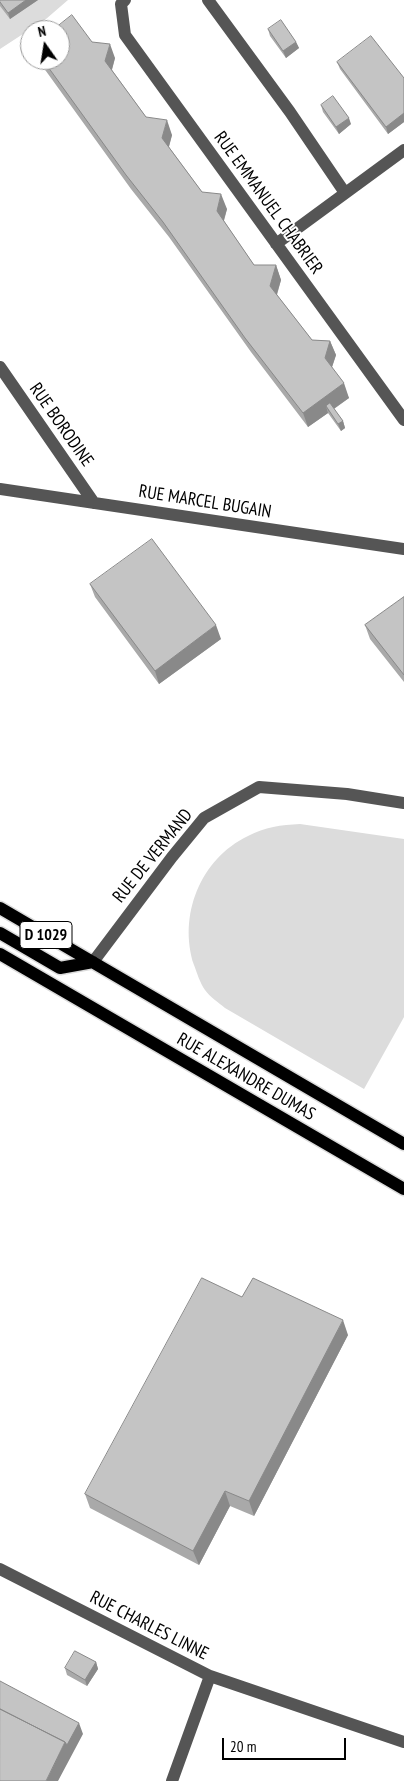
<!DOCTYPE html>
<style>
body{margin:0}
#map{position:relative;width:404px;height:1781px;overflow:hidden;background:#fff;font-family:"PT Sans Narrow",sans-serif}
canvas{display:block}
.north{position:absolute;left:20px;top:20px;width:50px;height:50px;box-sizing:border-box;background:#fff;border:1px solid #999;border-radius:50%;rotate:347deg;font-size:14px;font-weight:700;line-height:20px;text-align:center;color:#000}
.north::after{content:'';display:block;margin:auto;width:18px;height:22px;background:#000;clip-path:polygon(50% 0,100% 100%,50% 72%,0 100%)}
.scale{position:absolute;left:222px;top:1738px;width:124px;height:22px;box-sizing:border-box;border:2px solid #000;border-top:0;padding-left:6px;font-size:15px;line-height:18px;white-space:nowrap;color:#000;-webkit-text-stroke:4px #fff;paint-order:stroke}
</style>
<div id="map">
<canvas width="404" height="1781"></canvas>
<div class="north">N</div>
<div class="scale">20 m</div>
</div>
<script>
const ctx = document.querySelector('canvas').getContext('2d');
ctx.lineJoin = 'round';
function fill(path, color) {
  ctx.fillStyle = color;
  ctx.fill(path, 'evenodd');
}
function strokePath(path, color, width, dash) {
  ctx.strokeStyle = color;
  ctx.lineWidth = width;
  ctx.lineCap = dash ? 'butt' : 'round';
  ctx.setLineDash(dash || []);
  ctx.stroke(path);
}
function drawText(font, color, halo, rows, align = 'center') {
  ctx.font = font + ' "PT Sans Narrow",sans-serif';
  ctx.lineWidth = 4;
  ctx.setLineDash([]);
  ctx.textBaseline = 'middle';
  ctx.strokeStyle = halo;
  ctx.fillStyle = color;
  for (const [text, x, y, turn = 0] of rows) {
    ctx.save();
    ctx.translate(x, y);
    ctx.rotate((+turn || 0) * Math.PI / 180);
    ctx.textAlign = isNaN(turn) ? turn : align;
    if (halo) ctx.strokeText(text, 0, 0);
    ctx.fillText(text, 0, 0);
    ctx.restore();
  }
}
fill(new Path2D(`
 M0,0h68l-22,19 -46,30z
 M300,824l104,15v178l-40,72 -139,-81c-7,-6 -15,-11 -20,-18 -5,-7 -8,-17 -11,-25 -16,-49 6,-106 54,-129 17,-9 33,-11 52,-12z`), '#dcdcdc');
const major = new Path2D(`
 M0,908l404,236
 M0,933l60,35 33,-6
 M0,954l404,235`);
strokePath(major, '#dbdbdb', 15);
strokePath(new Path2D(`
 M125,0l-4,4 4,31 279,385
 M208,0l82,112 55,81
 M276,244l128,-94
 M0,367l94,136
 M0,489l404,60
 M93,962l79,-105 32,-39 55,-31 88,7 57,9
 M0,1569l210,107 194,66
 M172,1781l38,-105`), '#555', 12);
strokePath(major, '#000', 12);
fill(new Path2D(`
 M0,0h38l-28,19 -10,-13z
 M268,29l28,13 3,6 -13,10 -16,-22z
 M92,42l23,16 -3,12 34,47 26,18 -3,12 33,45 25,17 -3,12 30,44h22l5,15 -4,15 35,45 18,1 6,14 -4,12 17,31 -15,11 9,12 2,7 -4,3 -13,-18 -20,14 -57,-75 -82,-115 -38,-48 -93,-129h22z
 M337,62l67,16v44l-16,12 -48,-65z
 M321,105l30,19 -12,10 -16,-22z
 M90,584l131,55 -62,45 -64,-87z
 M404,597v85l-34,-43 -5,-14z
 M242,1297l106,38 -94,181 -24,-10 -31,59 -109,-57 -5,-14z
 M96,1662l2,7 -11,17 -20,-11 -2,-7z`), '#a9a9a9');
fill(new Path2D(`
 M26,0h12l-28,19 -2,-6z
 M296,42l3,6 -13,10 -3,-7z
 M110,44l5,14 -5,18 -5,-15z
 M404,113v9l-16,12 -2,-7z
 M349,118l2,6 -12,10 -3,-7z
 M167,120l5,15 -5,18 -5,-15z
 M221,194l6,15 -5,17 -5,-15z
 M276,265l5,15 -6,20 -5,-14z
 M330,341l6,14 -6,18 -5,-15z
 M344,383l5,15 -20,14 -3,-6 2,7 -20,14 -5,-14z
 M343,421l2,7 -4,3 -3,-7z
 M216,625l5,14 -62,45 -4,-13z
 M343,1320l5,15 -94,181 -5,-15z
 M225,1491l5,15 -31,59 -6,-14z
 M96,1662l2,7 -11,17 -2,-6z
 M79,1723l4,11 -25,47h-12l19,-39z`), '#898989');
const building = new Path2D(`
 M0,0h26l-18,13 -8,-11z
 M72,15l20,27 18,2 -5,17 41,56 21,3 -5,18 40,54 19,2 -4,17 37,54h22l-6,21 42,54 18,1 -5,17 19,25 -41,30 -58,-75 -82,-116 -37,-47 -83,-115h17v-30h-7z
 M281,20l15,22 -13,9 -15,-22z
 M371,36l33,42v35l-18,14 -49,-65z
 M333,96l16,22 -13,9 -15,-22z
 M330,403l13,18 -5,3 -12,-18z
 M152,539l64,86 -61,46 -65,-87z
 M404,597v78l-39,-50z
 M202,1278l40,19 11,-19 90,42 -94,181 -24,-10 -32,60 -108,-57z
 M75,1651l21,11 -11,18 -20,-12z
 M0,1681l79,42 -12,22 -2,-3 -65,-33z
 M0,1709l65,33 -19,39h-46z`);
fill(building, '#c4c4c4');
strokePath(building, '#898989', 1);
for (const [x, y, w] of [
 [46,935,52]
]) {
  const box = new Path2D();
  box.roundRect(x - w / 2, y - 13.5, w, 27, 4);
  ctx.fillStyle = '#fff';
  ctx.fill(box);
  strokePath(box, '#000', 1);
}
drawText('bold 16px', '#000', null, [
 ["D 1029",46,935]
]);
drawText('18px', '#000', '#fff', [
 ["RUE EMMANUEL CHABRIER",268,203,54],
 ["RUE BORODINE",61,425,55],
 ["RUE MARCEL BUGAIN",205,502,9],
 ["RUE DE VERMAND",153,856,-51],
 ["RUE ALEXANDRE DUMAS",246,1077,30],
 ["RUE CHARLES LINNE",149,1626,27]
]);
</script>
